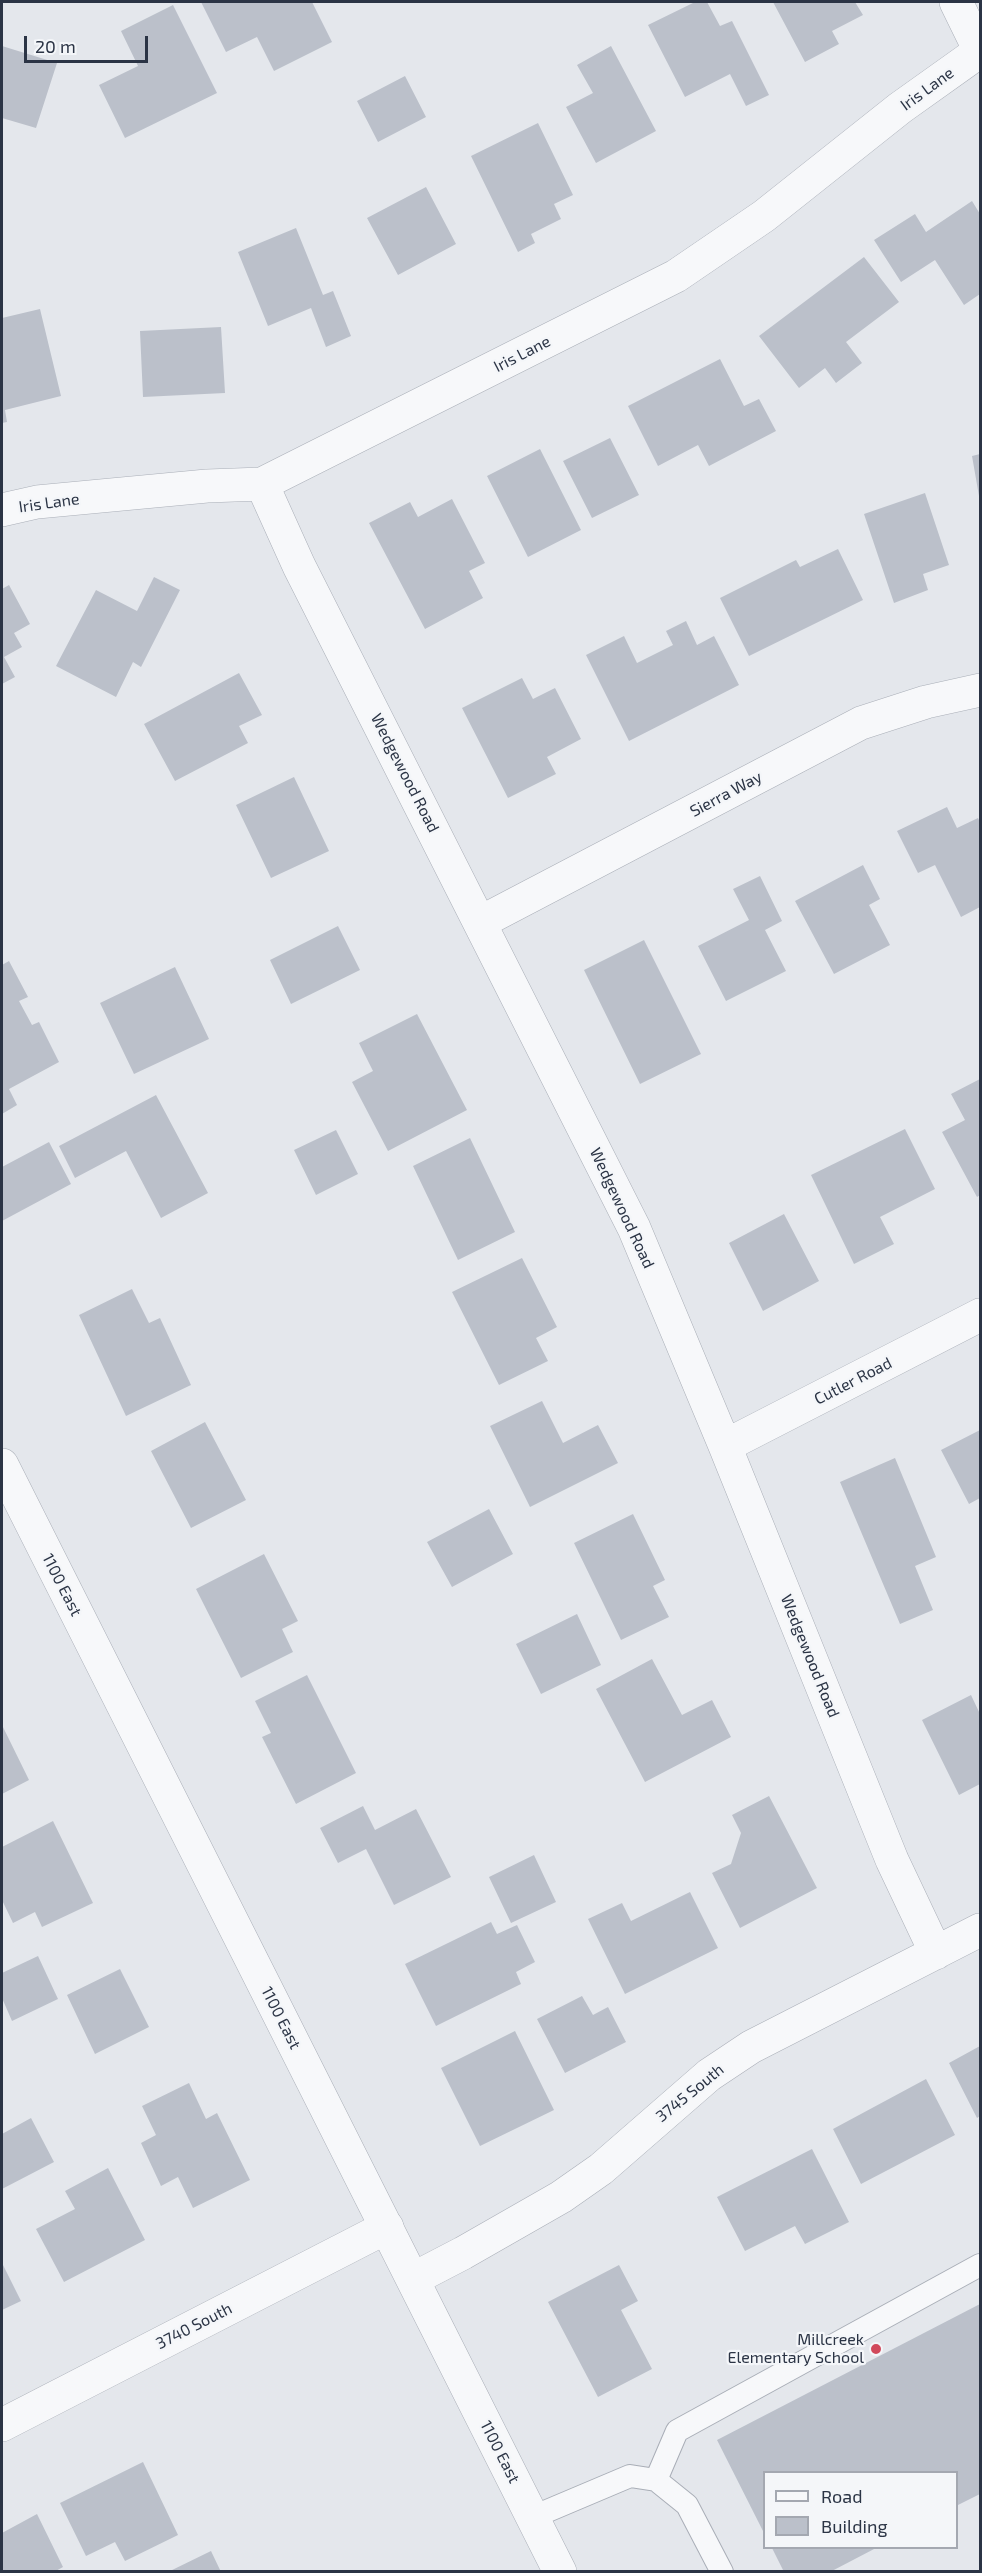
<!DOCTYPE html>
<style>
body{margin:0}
#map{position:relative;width:982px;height:2573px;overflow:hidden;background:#e4e7ec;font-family:"Exo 2",sans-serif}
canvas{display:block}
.frame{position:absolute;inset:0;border:3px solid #2b3445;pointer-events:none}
.legend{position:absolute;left:763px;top:2471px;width:195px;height:78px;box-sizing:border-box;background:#f4f6f9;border:2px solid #a4a8b1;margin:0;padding:8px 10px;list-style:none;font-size:18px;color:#2b3445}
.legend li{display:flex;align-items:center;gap:12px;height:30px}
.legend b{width:30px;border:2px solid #a4a8b1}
.scale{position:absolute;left:24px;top:36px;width:124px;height:27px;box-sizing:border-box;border:3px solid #2b3445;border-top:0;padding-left:8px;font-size:18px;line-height:21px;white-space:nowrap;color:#2b3445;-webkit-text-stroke:4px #f4f6f9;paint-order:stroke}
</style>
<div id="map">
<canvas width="982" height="2573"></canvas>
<div class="frame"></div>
<ul class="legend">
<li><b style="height:8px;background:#f7f8fa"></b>Road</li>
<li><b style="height:16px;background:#bbc0ca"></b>Building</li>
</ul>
<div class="scale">20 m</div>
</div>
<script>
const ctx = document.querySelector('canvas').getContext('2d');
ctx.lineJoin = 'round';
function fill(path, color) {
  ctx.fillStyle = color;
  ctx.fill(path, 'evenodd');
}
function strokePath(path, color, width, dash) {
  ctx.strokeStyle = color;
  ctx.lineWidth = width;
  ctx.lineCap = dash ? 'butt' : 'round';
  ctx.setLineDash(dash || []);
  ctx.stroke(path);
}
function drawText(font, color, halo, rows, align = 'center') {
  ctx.font = font + ' "Exo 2",sans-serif';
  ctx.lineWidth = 4.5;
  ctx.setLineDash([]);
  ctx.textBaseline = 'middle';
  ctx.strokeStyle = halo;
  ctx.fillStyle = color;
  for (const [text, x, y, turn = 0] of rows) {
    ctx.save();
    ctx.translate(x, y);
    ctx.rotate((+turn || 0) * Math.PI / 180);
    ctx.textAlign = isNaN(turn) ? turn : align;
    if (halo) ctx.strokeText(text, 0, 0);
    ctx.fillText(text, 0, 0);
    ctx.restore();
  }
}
fill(new Path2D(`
 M201,2h111l20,40 -58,29 -17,-34 -31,15z
 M695,2h12l13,24 12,-5 37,74 -23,11 -16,-32 -45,23 -37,-72z
 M773,2h82l8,13 -31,16 7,13 -34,18z
 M173,5l44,88 -92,45 -26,-53 39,-19 -17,-35z
 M2,46l55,17 -21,65 -34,-10z
 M611,46l45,85 -60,32 -30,-56 27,-14 -16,-28z
 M405,76l21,41 -48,25 -21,-41z
 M538,123l35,72 -19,9 7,15 -30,15 4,9 -17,9 -47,-96z
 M426,187l30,57 -58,31 -31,-57z
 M972,201l8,13v80l-16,11 -29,-45 -34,22 -27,-42 41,-26 11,18z
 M296,228l27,67 10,-4 18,45 -25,11 -15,-39 -43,18 -30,-74z
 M864,257l35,45 -53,40 16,21 -26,20 -11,-15 -26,20 -40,-52z
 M40,309l21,87 -56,14 2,12 -5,1v-105z
 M221,327l4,66 -82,4 -3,-66z
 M720,359l24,47 15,-7 17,32 -67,35 -11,-21 -40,21 -30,-60z
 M610,438l29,57 -47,23 -29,-57z
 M540,449l41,81 -53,27 -41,-81z
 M980,454v42h-1l-7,-40z
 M925,493l24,72 -26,9 5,16 -34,13 -30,-89z
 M452,499l33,64 -16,8 14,27 -58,31 -56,-106 41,-21 8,15z
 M838,549l25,51 -114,56 -29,-58 76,-38 4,7z
 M154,577l26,13 -39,77 -8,-5 -17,35 -60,-31 40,-76 41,21z
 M9,585l21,39 -16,9 8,14 -18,10 11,20 -13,7v-95z
 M686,621l11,24 17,-9 25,49 -110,56 -43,-86 38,-19 13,27 36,-18 -7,-14z
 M239,673l23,42 -23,11 9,17 -73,38 -31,-57z
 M522,678l11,21 22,-11 26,51 -34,18 9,17 -48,24 -46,-90z
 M294,777l35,74 -58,27 -35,-73z
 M947,807l10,21 21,-10 2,4v85l-19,10 -26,-52 -17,8 -21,-42z
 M863,865l17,34 -11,6 21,40 -56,29 -39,-73z
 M760,876l22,45 -17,9 21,41 -60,30 -28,-55 51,-26 -16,-31z
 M338,926l22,44 -69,34 -21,-44z
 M644,940l57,114 -61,30 -56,-114z
 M9,961l19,36 -9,4 13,24 7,-3 20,40 -50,27 8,16 -15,9v-149z
 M175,967l34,72 -75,35 -34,-71z
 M417,1014l50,96 -79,41 -36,-69 21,-11 -14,-28z
 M980,1079v116l-3,2 -35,-65 23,-12 -14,-26z
 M156,1095l52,98 -47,25 -35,-67 -51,27 -16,-32z
 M905,1129l30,60 -55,28 14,27 -40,20 -43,-89z
 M336,1130l22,44 -42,21 -22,-45z
 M470,1138l45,94 -57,28 -45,-94z
 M49,1142l22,42 -69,37v-54z
 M784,1214l35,67 -56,30 -34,-68z
 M522,1258l35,69 -21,11 12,23 -49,24 -47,-93z
 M132,1289l17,34 11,-5 31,67 -65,31 -47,-101z
 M542,1401l21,42 35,-18 20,38 -88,44 -40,-81z
 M205,1422l41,78 -55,28 -40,-77z
 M980,1430v68l-11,6 -28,-54z
 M895,1458l41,99 -21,9 18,44 -33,14 -60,-142z
 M489,1509l24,45 -61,33 -25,-45z
 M633,1514l32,66 -12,6 16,31 -48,23 -47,-97z
 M264,1554l34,67 -16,8 11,23 -52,26 -45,-89z
 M577,1614l24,51 -60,29 -25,-50z
 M652,1659l30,56 30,-15 19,37 -86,45 -49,-93z
 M307,1675l49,98 -60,31 -34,-67 9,-4 -16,-32z
 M971,1695l9,19v70l-21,11 -37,-75z
 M2,1725l27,55 -27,14z
 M769,1796l48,92 -77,40 -28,-55 19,-9 10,-31 -9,-18z
 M363,1806l12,24 41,-21 35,68 -57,28 -28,-56 -28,14 -18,-35z
 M53,1821l40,82 -51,24 -7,-15 -22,11 -11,-23v-53z
 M534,1855l22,47 -45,21 -22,-46z
 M690,1892l28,56 -93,46 -37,-75 34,-16 9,18z
 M491,1922l6,12 20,-9 18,37 -19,10 5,12 -85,42 -31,-62z
 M38,1956l20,43 -46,22 -10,-23v-25z
 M120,1969l29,58 -54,27 -28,-59z
 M582,1996l11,19 15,-8 18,35 -61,31 -28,-54z
 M515,2031l39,79 -74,36 -39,-78z
 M980,2046v70l-3,2 -28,-55z
 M926,2079l29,56 -94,49 -28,-55z
 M189,2083l17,36 11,-6 33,67 -57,28 -15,-31 -17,9 -20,-43 15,-8 -14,-29z
 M31,2118l23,44 -52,27v-55z
 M812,2149l37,73 -44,22 -10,-18 -50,25 -28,-54z
 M108,2168l37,72 -81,42 -28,-53 39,-20 -10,-18z
 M2,2263l19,38 -19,9z
 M619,2265l19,36 -17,9 31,59 -54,28 -50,-95z
 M980,2304v190l-24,12v-34h-192v61l-47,-93z
 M143,2462l35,73 -53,26 -10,-19 -29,14 -26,-53z
 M37,2514l26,53 -9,5h-52v-39z
 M772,2548h104l-46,24h-46z
 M211,2551l10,21h-53z`), '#bbc0ca');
const service = new Path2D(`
 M656,2480l21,-49 303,-166
 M533,2517l97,-41 26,4 31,25 35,67`);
const minor = new Path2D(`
 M956,2l24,49
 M262,484l37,82 335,662 91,218 167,414 44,93
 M2,510l35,-8 170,-16 55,-2 414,-208 88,-60 136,-108 80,-57
 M481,922l380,-199 65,-21 54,-12
 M725,1446l255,-131
 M413,2279l50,-26 98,-56 40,-28 108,-94 42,-28 229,-117
 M2,2425l385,-198`);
const tertiary = new Path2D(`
 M2,1465l558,1107`);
strokePath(service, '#a9aeb7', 24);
strokePath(minor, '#a9aeb7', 34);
strokePath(tertiary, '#a9aeb7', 34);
strokePath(service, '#f7f8fa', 22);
strokePath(minor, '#f7f8fa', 33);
strokePath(tertiary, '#f7f8fa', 33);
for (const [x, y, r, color] of [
 [876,2349,6,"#d1495b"]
]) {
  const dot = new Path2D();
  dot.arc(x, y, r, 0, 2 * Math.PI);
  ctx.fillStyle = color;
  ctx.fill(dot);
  strokePath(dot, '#f4f6f9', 2);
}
drawText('16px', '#2b3445', '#f4f6f9', [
 ["Iris Lane",927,89,-36],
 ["Iris Lane",522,354,-27],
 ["Iris Lane",49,503,-8],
 ["Wedgewood Road",405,773,63],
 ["Sierra Way",726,794,-28],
 ["Wedgewood Road",622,1208,65],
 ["Cutler Road",853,1381,-27],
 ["1100 East",62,1585,63],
 ["Wedgewood Road",810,1656,68],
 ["1100 East",281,2018,63],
 ["3745 South",690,2093,-39],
 ["3740 South",194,2326,-27],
 ["1100 East",500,2452,63]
]);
drawText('16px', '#2b3445', '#f4f6f9', [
 ["Millcreek",864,2340],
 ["Elementary School",864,2358]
], 'right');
</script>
